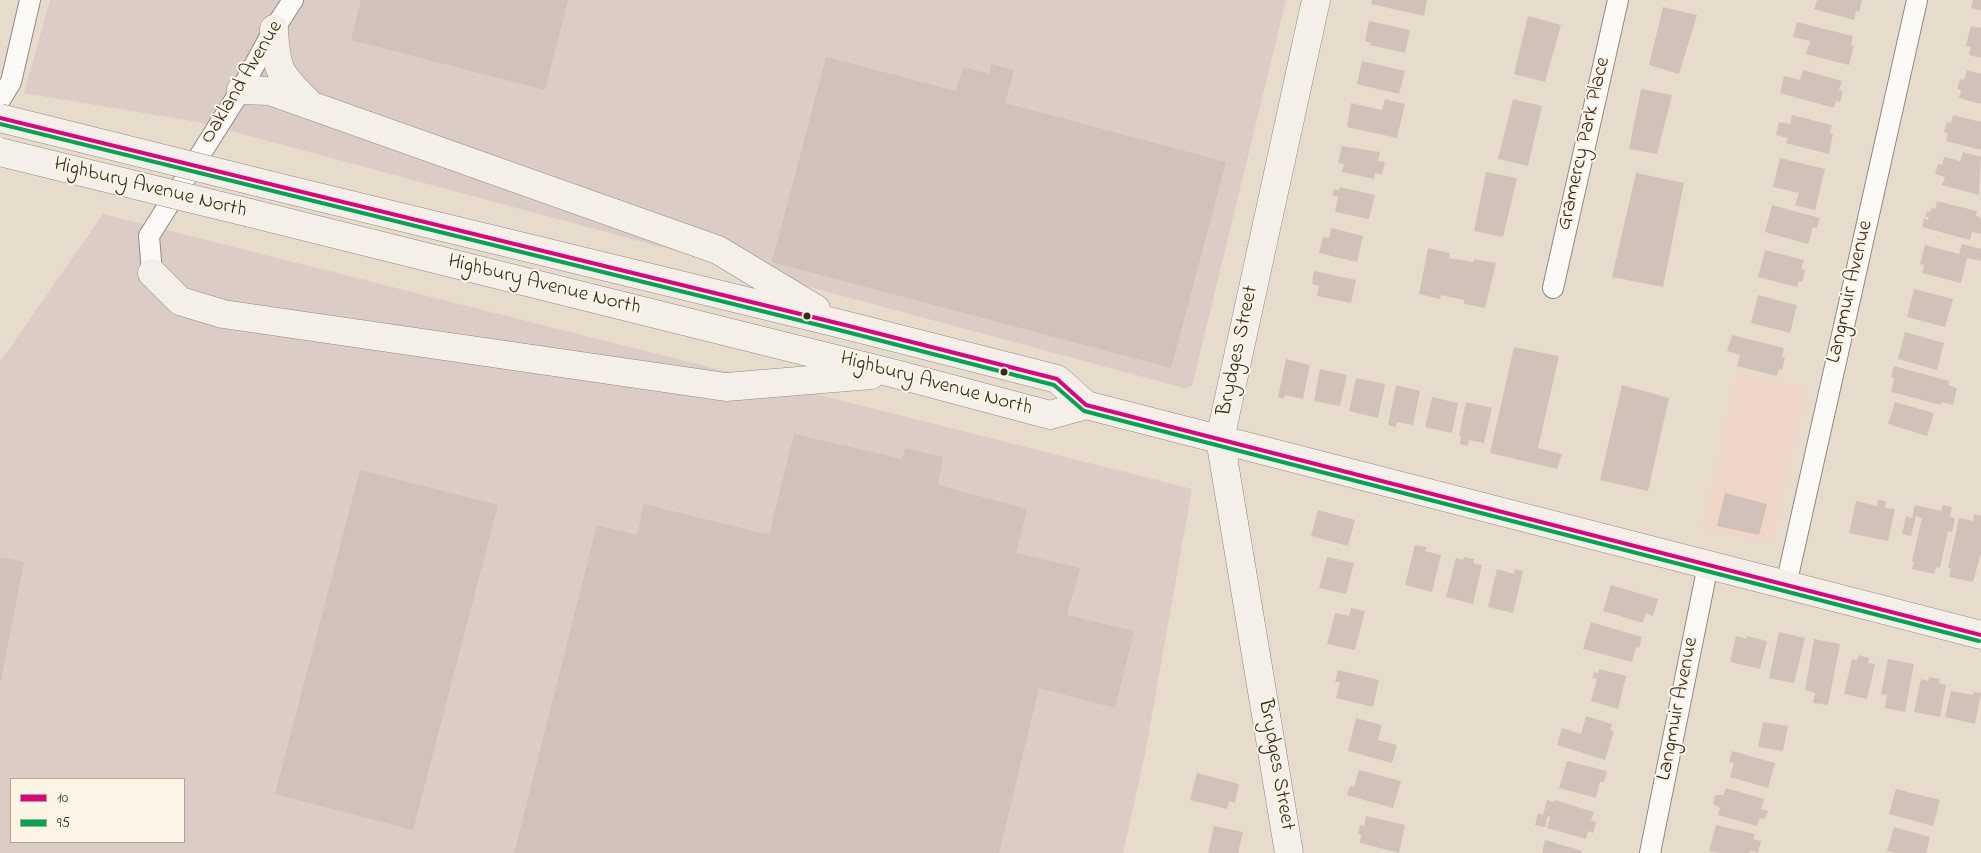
<!DOCTYPE html>
<style>
body{margin:0}
#map{position:relative;width:1981px;height:853px;overflow:hidden;background:#e7dccc;font-family:"Indie Flower",sans-serif}
canvas{display:block}
.legend{position:absolute;left:10px;top:778px;width:175px;height:65px;box-sizing:border-box;background:#fcf5e5;border:1px solid #afa495;margin:0;padding:6px 9px;list-style:none;font-size:15px;color:#3b2a1e}
.legend li{display:flex;align-items:center;gap:10px;height:25px}
.legend b{width:25px;border:1px solid #afa495}
</style>
<div id="map">
<canvas width="1981" height="853"></canvas>
<ul class="legend">
<li><b style="height:6px;background:#e5007d"></b>10</li>
<li><b style="height:6px;background:#00a651"></b>95</li>
</ul>
</div>
<script>
const ctx = document.querySelector('canvas').getContext('2d');
ctx.lineJoin = 'round';
function fill(path, color) {
  ctx.fillStyle = color;
  ctx.fill(path, 'evenodd');
}
function strokePath(path, color, width, dash) {
  ctx.strokeStyle = color;
  ctx.lineWidth = width;
  ctx.lineCap = dash ? 'butt' : 'round';
  ctx.setLineDash(dash || []);
  ctx.stroke(path);
}
function drawText(font, color, halo, rows, align = 'center') {
  ctx.font = font + ' "Indie Flower",sans-serif';
  ctx.lineWidth = 4;
  ctx.setLineDash([]);
  ctx.textBaseline = 'middle';
  ctx.strokeStyle = halo;
  ctx.fillStyle = color;
  for (const [text, x, y, turn = 0] of rows) {
    ctx.save();
    ctx.translate(x, y);
    ctx.rotate((+turn || 0) * Math.PI / 180);
    ctx.textAlign = isNaN(turn) ? turn : align;
    if (halo) ctx.strokeText(text, 0, 0);
    ctx.fillText(text, 0, 0);
    ctx.restore();
  }
}
fill(new Path2D(`
 M1738,372l69,16 -34,155 -72,-14z`), '#f0d6c9');
fill(new Path2D(`
 M50,0h1236l-94,386 -8,2 -986,-266 -174,-29z
 M103,214l1089,275 -47,265 -22,99h-1123v-491zM11,779h173v63h-173z`), '#dbccc5');
fill(new Path2D(`
 M361,0h207l-23,90 -194,-50z
 M1372,0h55l-3,16 -53,-12z
 M1817,0h45l-3,12 -3,-1 -2,9 -40,-11z
 M1973,0h8v11l-10,-3z
 M1663,7l34,8 -18,59 -30,-9z
 M1528,16l33,9 -16,57 -31,-8z
 M1369,21l41,9 -5,23 -35,-8 1,-2 -6,-2z
 M1797,22l56,14 -2,9 3,1 -5,19 -43,-11 4,-13 -17,-4z
 M1971,26l10,2v30l-12,-3 2,-8 -5,-1z
 M826,57l130,34 7,-24 26,7 2,-10 23,6 -9,33 221,59 -55,206 -399,-106z
 M1362,61l43,10 -6,23 -42,-10z
 M1803,70l39,11 -3,9 4,1 -3,11 -4,-1 -2,7 -54,-15 4,-17 16,4z
 M1967,70l14,4v30l-22,-6 2,-8 -4,-1 3,-10 4,1z
 M1641,89l31,6 -15,59 -28,-5z
 M1385,99l20,5 -8,34 -50,-11 4,-24 31,7z
 M1513,99l29,7 -14,60 -30,-7z
 M1792,115l40,10 -2,8 3,1 -4,20 -43,-11 2,-5 -12,-3 3,-13 11,2z
 M1953,115l28,7v28l-35,-9 2,-8 -4,-1 3,-10 4,1z
 M1342,146l38,6 -2,9 7,1 -3,12 -7,-1 -1,6 -32,-7 2,-8 -6,-1z
 M1963,152l18,5 -2,38 -37,-10 3,-8 -10,-3 3,-10 4,1 2,-8 16,4z
 M1780,158l45,11 -10,41 -20,-5 4,-12 -26,-6z
 M1486,172l31,6 -14,59 -29,-6z
 M1636,173l48,10 -21,104 -51,-10z
 M1340,187l35,8 -6,24 -34,-7 3,-15 -6,-2 2,-6 5,1z
 M1937,201l40,10 -1,5 5,2v16l-9,-2 -2,8 -48,-13 2,-9 4,2 1,-3h-4l2,-6 3,1 1,-4 4,1z
 M1772,205l48,13 -3,10 -4,-1 -5,17 -43,-12z
 M1331,228l32,8 -6,26 -38,-9 4,-16 6,1z
 M1962,244l19,5v12l-14,-3 -6,25 -39,-10 2,-8 -4,-1 5,-19 34,9z
 M1428,248l22,5 -1,5 24,4 1,-3 22,4 -11,45 -21,-4v-4l-23,-5 -1,4 -21,-5z
 M1765,250l39,10 -3,9 4,1 -3,12 -3,-1 -2,6 -39,-10z
 M1314,271l42,9 -5,23 -34,-7 2,-10 -7,-2z
 M1914,289l39,10 -8,28 -38,-10z
 M1758,295l39,10 -7,28 -39,-10z
 M1905,332l39,11 -7,27 -39,-11z
 M1732,335l52,13 -2,9h3l-3,13 -3,-1 -2,7 -40,-10 3,-11 -13,-4z
 M1514,347l45,9 -21,92 24,6 -5,15 -67,-16z
 M1286,359l24,6 -7,34 -18,-4 -1,4 -6,-2z
 M1894,366l55,15 -1,4 9,3 -4,17 -11,-3 -1,3 -50,-13 3,-14 -3,-1z
 M1320,369l27,6 -7,31 -26,-5z
 M1356,378l29,6 -7,34 -29,-7z
 M1396,385l24,6 -7,34 -16,-3 -1,5 -8,-2z
 M1622,385l47,13 -21,93 -48,-11z
 M1432,397l26,6 -6,30 -27,-6z
 M1466,402l26,6 -8,35 -15,-3 -1,6 -8,-2 1,-7 -2,-1z
 M1895,402l39,11 -7,23 -39,-12z
 M794,434l108,25 3,-11 38,9 -5,28 89,24 -11,44 64,15 -13,47 67,16 -19,77 -76,-20 -40,165h-485l83,-328 40,10 7,-31 125,31z
 M360,470l138,35 -85,325 -138,-36z
 M1725,493l42,11 -8,31 -42,-9z
 M1878,500l8,1 -1,7 10,1 -7,32 -39,-8 7,-32 21,5z
 M1915,505l26,6 2,-6 9,2 -2,9 5,3 -3,13 -4,-1 -8,37 -4,-1 -2,7 -22,-5 2,-7 -2,-1 10,-43 -6,-2 -5,20 -9,-2 4,-18 6,2z
 M1318,510l37,10 -7,26 -37,-10z
 M1974,514l7,2v37l-8,29 -24,-5 2,-9h-3l11,-50 14,3z
 M1415,545l12,2 -2,4 16,4 -9,37 -27,-7z
 M0,557l24,5 -23,118h-1z
 M1327,557l27,6 -8,31 -27,-6z
 M1464,557l10,2 -1,4 9,2 -9,39 -27,-7 10,-39 7,2z
 M1497,569l17,5 1,-5 8,2 -10,42 -25,-6z
 M1611,585l47,14 -5,17 -7,-3 -3,10 -40,-12z
 M1351,608l14,3 -10,39 -28,-6 8,-31 14,3z
 M1591,622l51,15 -3,11 -3,-1 -4,15 -49,-13z
 M1779,632l26,6 -11,45 -25,-5z
 M1736,636l11,3v-3l20,5 -7,28 -30,-7z
 M1814,639l26,5 -12,61 -15,-2 2,-10 -10,-3z
 M1859,655l10,3 -1,5 7,1 -8,35 -23,-5 8,-35 5,1z
 M1888,659l26,5 -9,48 -20,-4 2,-13 -6,-1z
 M1599,669l27,7 -8,33 -27,-8 6,-22 -5,-1 2,-6 4,1z
 M1338,670l41,10 -6,27 -37,-9 4,-16h-5z
 M1929,677l11,2 -1,4 7,2 -6,32 -26,-5 7,-33 7,2z
 M1951,691l22,4 1,-3 7,1 -6,31 -30,-7z
 M1586,716l26,8 -2,6 4,1 -9,29 -48,-15 5,-17 19,6z
 M1356,718l26,7 -4,15 19,5 -5,18 -44,-12z
 M1763,722l25,4 -5,25 -25,-4z
 M1732,751l43,12 -7,25 -38,-11 4,-14 -5,-1z
 M1567,761l40,10 -3,11h-4l-4,16 -37,-10z
 M1359,770l42,11 -8,27 -46,-13 3,-9 4,1z
 M1197,773l42,11 -4,19 -6,-2 -2,8 -37,-9z
 M1726,788l38,11 -3,10 7,2 -3,8 -5,-1 -3,8 -39,-11 2,-7 -7,-4 2,-9h8z
 M1896,789l44,11 -7,26 -44,-12z
 M1547,800l8,2v-2l39,12 -3,8 5,2 -3,11 -5,-2 -2,8 -39,-11 3,-11 -2,-1 -3,11 -10,-2 3,-12 5,2z
 M1366,816l39,9 -6,28 -39,-10 1,-8 -3,-1 2,-9 4,1z
 M1716,825l39,9 -2,5 8,2 -3,12 -8,-2v2h-32l-9,-2z
 M1214,826l29,6 -5,21h-30z
 M1894,827l36,10 -4,16h-30l-9,-2z
 M1545,840l37,11 -1,2h-39z`), '#d0c2b8');
const street = new Path2D(`
 M0,100l11,-18 19,-82
 M152,273l-3,-37 92,-146 33,-61 19,-29
 M1553,288l65,-288
 M1786,585l131,-585
 M1650,853l58,-288`);
const secondary = new Path2D(`
 M274,29c2,41 5,45 34,73
 M241,90l29,1 448,159 98,59
 M269,185l572,139 216,55 29,26 895,230
 M250,213l642,160 158,42 36,-10
 M152,273l28,28 43,13 503,73 145,-12
 M1289,853l-69,-414 96,-439`);
strokePath(street, '#928a80', 22);
strokePath(secondary, '#928a80', 29);
strokePath(street, '#fbfaf7', 20);
strokePath(secondary, '#f4f0e9', 28);
const secondaryBridge = new Path2D(`
 M0,118l269,67
 M0,152l250,61`);
strokePath(secondaryBridge, '#928a80', 29, []);
strokePath(secondaryBridge, '#f4f0e9', 28);
strokePath(new Path2D(`
 M0,118l841,206 216,55 29,26 895,230`), '#e5007d', 4);
strokePath(new Path2D(`
 M0,124l839,206 215,55 30,26 895,230`), '#00a651', 4);
for (const [x, y, r, color] of [
 [807,316,4.5,"#3b2a1e"],
 [1004,372,4.5,"#3b2a1e"]
]) {
  const dot = new Path2D();
  dot.arc(x, y, r, 0, 2 * Math.PI);
  ctx.fillStyle = color;
  ctx.fill(dot);
  strokePath(dot, '#fcf5e5', 2);
}
drawText('21px', '#3b2a1e', '#fcf5e5', [
 ["Oakland Avenue",243,83,-59],
 ["Gramercy Park Place",1585,144,-77],
 ["Highbury Avenue North",150,189,14],
 ["Highbury Avenue North",544,286,14],
 ["Langmuir Avenue",1851,292,-77],
 ["Brydges Street",1239,351,-78],
 ["Highbury Avenue North",936,385,15],
 ["Langmuir Avenue",1679,709,-79],
 ["Brydges Street",1275,765,80]
]);
</script>
